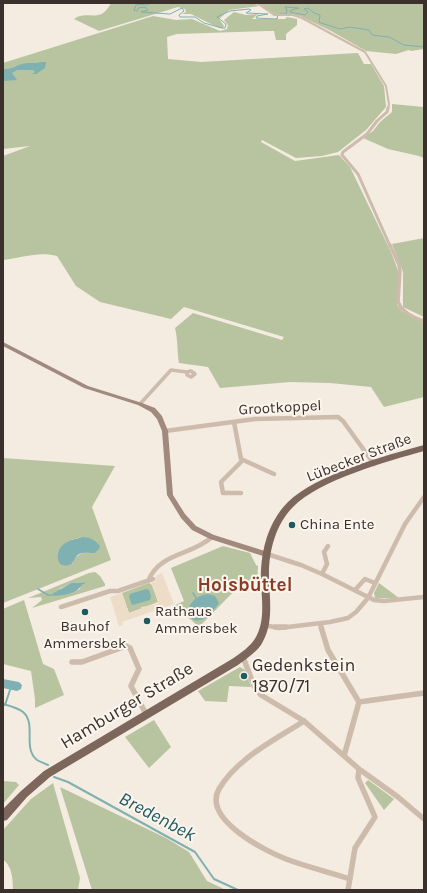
<!DOCTYPE html>
<meta charset="utf-8">
<style>
body{margin:0}
#map{position:relative;width:427px;height:893px;overflow:hidden;background:#f4ebe1;font-family:Karla,sans-serif}
canvas{display:block}
.frame{position:absolute;inset:0;border:4px solid #3b302b;pointer-events:none}
</style>
<div id="map">
<canvas width="427" height="893"></canvas>
<div class="frame"></div>
</div>
<script>
const ctx = document.querySelector('canvas').getContext('2d');
ctx.lineJoin = 'round';
function fill(path, color) {
  ctx.fillStyle = color;
  ctx.fill(path, 'evenodd');
}
function strokePath(path, color, width, dash) {
  ctx.strokeStyle = color;
  ctx.lineWidth = width;
  ctx.lineCap = dash ? 'butt' : 'round';
  ctx.setLineDash(dash || []);
  ctx.stroke(path);
}
function drawText(font, color, halo, rows, align = 'center') {
  ctx.font = font + ' Karla,sans-serif';
  ctx.lineWidth = 4;
  ctx.setLineDash([]);
  ctx.textBaseline = 'middle';
  ctx.strokeStyle = halo;
  ctx.fillStyle = color;
  for (const [text, x, y, turn = 0] of rows) {
    ctx.save();
    ctx.translate(x, y);
    ctx.rotate((+turn || 0) * Math.PI / 180);
    ctx.textAlign = isNaN(turn) ? turn : align;
    if (halo) ctx.strokeText(text, 0, 0);
    ctx.fillText(text, 0, 0);
    ctx.restore();
  }
}
fill(new Path2D(`
 M111,3h143l5,3 -30,4 -10,9 5,7 -1,2h-4l-28,-14h-9l4,-2 -1,-3 -7,-2 -79,24 -25,-12c13,-10 26,6 37,-16z
 M258,3h166v46l-13,2 -2,-1 -13,4 -30,-3 -35,-20 -31,-15 -26,-2z
 M234,12l12,3 12,-1 -6,5h33l2,-2 10,2v6l-11,9v6h-10l-2,-9h-7l-90,3 -10,3 1,22 33,3 157,-9 6,11h7l13,22 2,21 -20,23 -28,22 -16,4 -26,2 -34,-18 -1,2 34,19 44,-6 11,12 41,85 8,21 -2,32 6,7 21,10v75l-40,10 -13,-20 -41,-4 -40,-1 -70,6 -12,-21 -29,-4c-2,-12 -1,-23 -4,-35l18,-15 89,27 2,-3 -100,-30 -13,12 -71,-17 -24,-16 -19,-30c-18,-5 -36,2 -54,4v-104l27,-10 -27,3v-86l150,-47 23,4 16,-1 28,12 7,-2 1,-4 -4,-5z
 M392,104l32,3v51l-5,-2 -31,-7 -25,-11 10,-7 7,-9 12,-10z
 M424,238v79l-21,-10v-35l-11,-28z
 M3,458l112,8 -23,41 19,53 -108,43zM82,537l8,16c-9,-1 -14,2 -18,11l-1,-24z
 M223,546l27,7 6,12 2,1 -1,20 -14,-4 -44,45 -18,-16 -8,-5 11,-5 -13,-33z
 M95,572l5,4 5,8v2l-73,22 10,-8 -1,-3 -13,1 61,-25zM71,583h10l-1,6 -13,5 -8,-5z
 M149,583l3,2 6,17 -29,11 -7,-20z
 M379,583l20,15h-24l-1,-5z
 M24,600l19,64 11,5 10,26 -29,13v-9l-4,-28 -28,-7v-55z
 M240,667l5,3 6,17 -22,-1 -2,16 -22,-1 -7,-10z
 M154,720l17,27 -22,21 -24,-31z
 M368,780l26,19 -10,11 -19,-27z
 M3,781l13,1 3,3 -16,19z
 M53,783l27,95 -2,12h-65c0,-10 -1,-25 -10,-30v-30l28,-31z
 M60,787l106,51 23,14 18,29 19,9h-134z`), '#b8c4a0');
fill(new Path2D(`
 M162,573l12,31 -52,18 1,3 -4,1 -9,-29 12,-4 7,20 12,-4v-2l16,-3 1,-4 -7,-17 5,-2 -1,-3 2,-3z`), '#ecdcc8');
fill(new Path2D(`
 M41,62h5l-1,6 -9,6h-4l3,-2 -2,-2h-16l-5,3 5,7 -14,1v-12c8,1 12,-3 19,-5 6,-2 13,0 19,-2z
 M82,537c8,0 13,3 18,9l-1,3 -4,4c-5,0 -11,-1 -16,1 -4,2 -5,10 -10,11 -15,4 -13,-16 -5,-21 5,-4 12,-5 18,-7z
 M71,583h10l1,2c-6,9 -18,10 -27,11l-3,-2z
 M146,589l3,1 2,6 -1,4 -18,5 -3,-8 1,-3z
 M208,594l7,2 4,7c-7,10 -21,27 -31,11 0,-11 9,-19 20,-20z
 M3,679l16,3 3,3 -1,4 -4,2 -14,-3z`), '#7fb0b2');
strokePath(new Path2D(`
 M145,3l4,1 -13,1 -2,5 3,1 1,-3 7,-1 3,3 -7,2 29,2 12,-6 2,3 -5,4 1,2h15l9,6 18,5h3l1,-4 -9,-7 13,-6 19,-2 2,1 -5,3 22,1 -11,2 -1,2 19,1 3,-1 -1,-1 3,-3h6l1,-4 -2,-3 14,1 -8,2 -1,2 15,3 3,-3 -4,-3 4,-1 6,5 6,2 -1,7 2,1 19,6 10,-2 19,3 3,5 17,2 15,8 20,2`), '#7fb0b2', 1);
strokePath(new Path2D(`
 M81,584l3,-1
 M38,589l10,6h5
 M193,593l3,5`), '#7fb0b2', 1.5);
strokePath(new Path2D(`
 M3,704c7,2 15,4 20,8 14,12 -1,36 14,48 3,2 7,3 11,5
 M5,705l5,-15
 M54,777l14,5 127,70 19,27 24,11`), '#7fb0b2', 2);
strokePath(new Path2D(`
 M257,3l17,12h19l9,3 63,34 21,34 3,18 -1,5`), '#cdbbac', 2);
strokePath(new Path2D(`
 M388,108l-1,4 -10,9 -10,13 -24,18 -1,3 16,19 32,72`), '#cdbbac', 3);
strokePath(new Path2D(`
 M390,245l9,20 1,6 -2,31c5,11 15,15 26,19
 M191,371l4,3 -4,3 -4,-2v-3z
 M140,404l31,-34 16,2`), '#cdbbac', 3.5);
strokePath(new Path2D(`
 M234,422l7,37 33,15
 M165,431l90,-12 83,-2 5,4 31,43
 M241,493h-18l-2,-11 22,-22
 M267,554l34,11 21,9 52,26 10,1 40,-4
 M322,574l5,-10 -3,-12 4,-6
 M148,581c12,-29 43,-25 64,-44
 M355,590l10,-11 10,4
 M61,607l49,-16h8l35,-12
 M320,623l2,5
 M264,625l15,3 51,-6 18,-4 8,-6 12,-14 37,-74 19,-27`), '#cdbbac', 4.5);
strokePath(new Path2D(`
 M275,627h11
 M321,627l7,23 31,52 -15,54
 M243,657l11,29 7,9 43,26 55,48 39,28 26,22
 M72,662h10l44,-16 4,2 9,21 -8,17 15,28
 M359,702l65,-9
 M304,721c-29,19 -67,37 -85,68 -17,30 46,62 67,70 21,8 43,13 64,20
 M348,890l7,-42 20,-31 -17,-39 1,-9`), '#cdbbac', 5.5);
fill(new Path2D(`
 M3,342l85,44 54,17 13,5 7,8 6,15 5,64 12,19 11,12 18,9 54,17 1,2 -1,2 -2,1 -56,-18 -18,-9 -11,-12 -14,-23 -5,-64 -5,-12 -6,-7 -13,-7 -54,-17 -81,-42z`), '#a18a7d');
fill(new Path2D(`
 M424,445v6c-36,10 -105,29 -131,56 -17,17 -24,43 -24,67 0,24 6,49 -8,71 -6,8 -15,14 -23,20l-188,112 -23,20 -20,23 -4,1v-12l18,-18 23,-20 188,-112c9,-6 19,-13 24,-22 9,-16 6,-36 5,-54 -1,-29 6,-60 27,-81 27,-27 99,-47 136,-57z`), '#7d675c');
for (const [x, y, r, color] of [
 [292,525,4,"#1f5a5e"],
 [85,612,4,"#1f5a5e"],
 [147,621,4,"#1f5a5e"],
 [244,676,4,"#1f5a5e"]
]) {
  const dot = new Path2D();
  dot.arc(x, y, r, 0, 2 * Math.PI);
  ctx.fillStyle = color;
  ctx.fill(dot);
  strokePath(dot, '#fbf5ee', 1.5);
}
drawText('15px', '#3b302b', '#fbf5ee', [
 ["Grootkoppel",280,408,-3],
 ["Lübecker Straße",359,458,-21]
]);
drawText('15px', '#3b302b', '#fbf5ee', [
 ["China Ente",300,525],
 ["Rathaus",155,612],
 ["Ammersbek",155,629],
 ["Bauhof",85,627,"center"],
 ["Ammersbek",85,644,"center"]
], 'left');
drawText('18px', '#3b302b', '#fbf5ee', [
 ["Gedenkstein",252,666],
 ["1870/71",252,687]
], 'left');
drawText('18px', '#3b302b', '#fbf5ee', [
 ["Hamburger Straße",127,706,-31]
]);
drawText('bold 19px', '#8c3b22', '#fbf5ee', [
 ["Hoisbüttel",245,586]
]);
drawText('italic 19px', '#1f5a5e', '#fbf5ee', [
 ["Bredenbek",157,817,28]
]);
</script>
